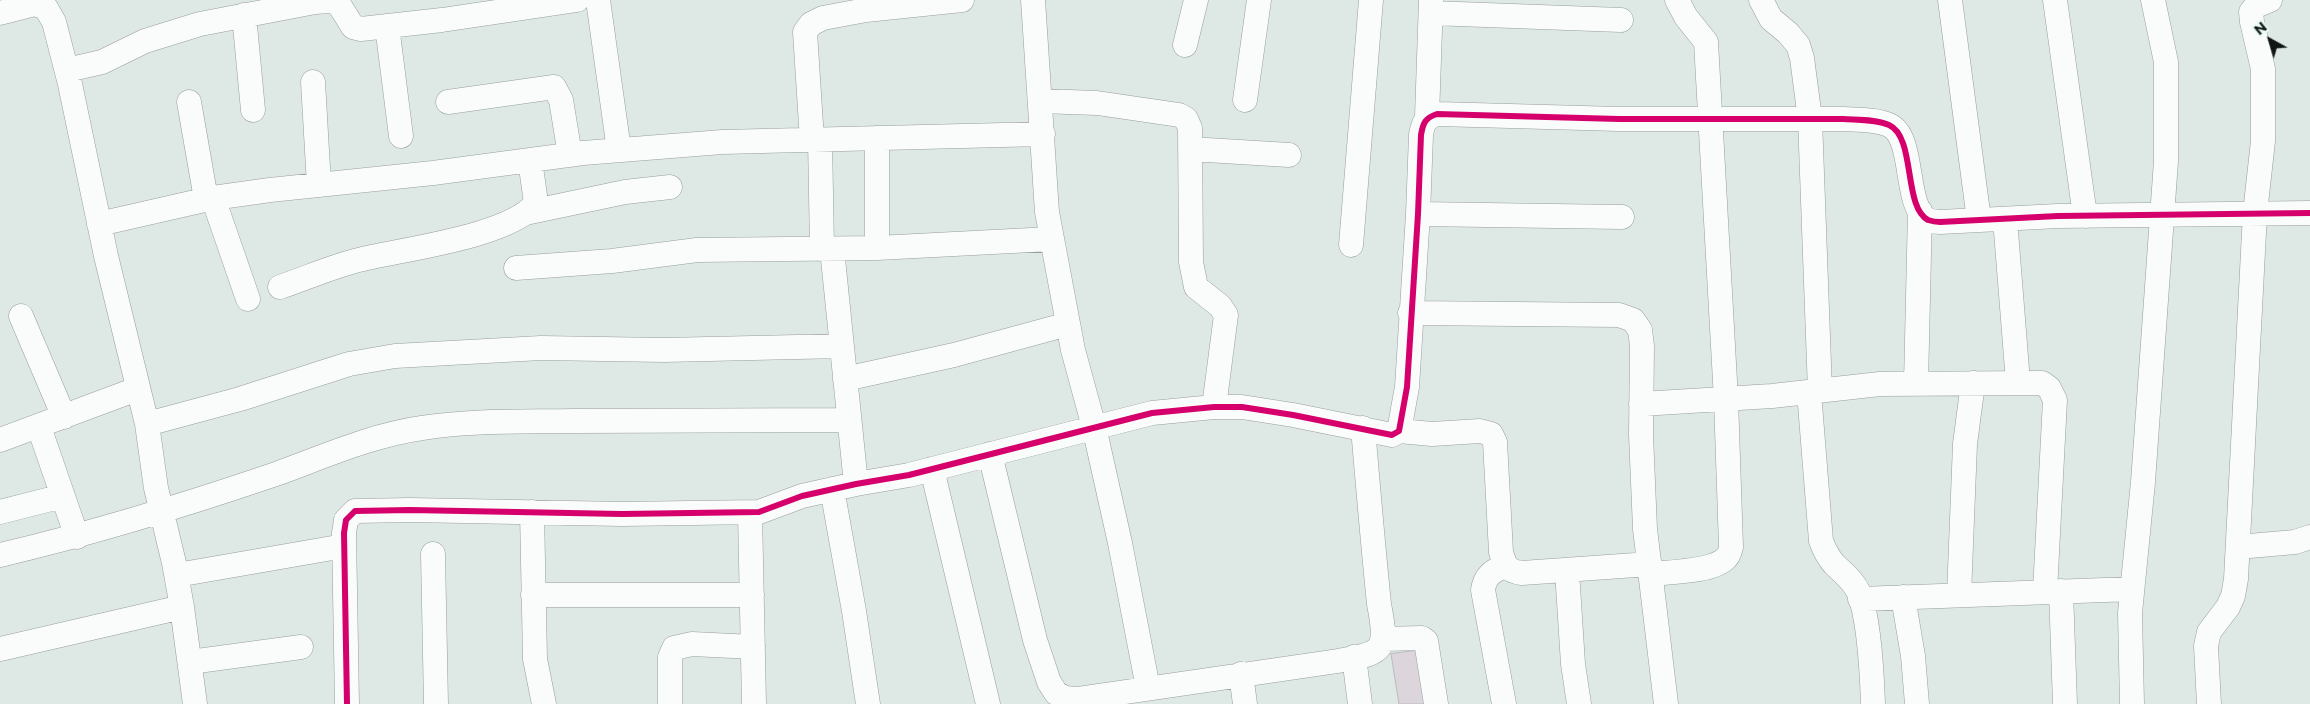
<!DOCTYPE html>
<style>
body{margin:0}
#map{position:relative;width:2310px;height:704px;overflow:hidden;background:#dee8e5;font-family:Montserrat,sans-serif}
canvas{display:block}
.north{position:absolute;left:2245px;top:15px;width:50px;height:50px;-webkit-text-stroke:4px #e7f9f4;paint-order:stroke;rotate:321deg;font-size:14px;font-weight:700;line-height:20px;text-align:center;color:#101614}
.north::after{content:'';display:block;margin:auto;width:18px;height:22px;background:#101614;clip-path:polygon(50% 0,100% 100%,50% 72%,0 100%)}
</style>
<div id="map">
<canvas width="2310" height="704"></canvas>
<div class="north">N</div>
</div>
<script>
const ctx = document.querySelector('canvas').getContext('2d');
ctx.lineJoin = 'round';
function fill(path, color) {
  ctx.fillStyle = color;
  ctx.fill(path, 'evenodd');
}
function strokePath(path, color, width, dash) {
  ctx.strokeStyle = color;
  ctx.lineWidth = width;
  ctx.lineCap = dash ? 'butt' : 'round';
  ctx.setLineDash(dash || []);
  ctx.stroke(path);
}
const building = new Path2D(`
 M1422,650l8,54h-31l-8,-50z`);
fill(building, '#dcd5dc');
strokePath(building, '#b9bbbb', 1);
const minor = new Path2D(`
 M598,0l21,150
 M1033,0l14,212 26,138 21,77 26,116 28,145
 M1761,0l10,19 17,14 10,12 4,13 8,61 10,272
 M1950,0l29,220
 M2055,0l30,216
 M0,13l35,-9 11,4 8,14 16,62 36,172 41,168 9,64 18,75 8,44 13,97
 M1431,13l190,7
 M244,15l9,95
 M387,26l14,110
 M1185,45l11,-45
 M67,70l35,-8 43,-21 55,-17 115,-22 14,-1 9,2 15,24 8,2 81,-9 135,-20
 M313,82l6,103
 M1245,100l14,-100
 M1040,101l57,2 82,12 7,4 4,9 1,134 5,25 24,19 6,9 -12,92
 M189,102l17,97
 M448,102l106,-15 7,13 9,55
 M1427,117l4,-117
 M877,138v110
 M820,139l2,110
 M812,140l-7,-108 6,-8 12,-6 43,-8 96,-10
 M1190,149l99,6
 M213,198l35,101
 M530,212l95,-20 45,-5
 M1418,214l204,3
 M2005,219l13,163
 M99,224l114,-26 57,-8 163,-17 150,-20 139,-11 321,-8
 M1351,245l20,-245
 M832,249l24,235
 M516,268l96,-7 85,-11 180,-2 174,-9
 M280,287c27,-9 55,-22 83,-28 41,-10 148,-23 173,-56l-6,-43
 M1410,313l209,2 14,5 7,10 2,16 -1,89 4,94 21,175
 M21,316l43,101
 M845,379l109,-24 114,-31
 M1916,384l4,-173
 M1809,392l12,149c3,8 7,16 13,23 9,9 20,17 25,29 10,26 13,82 14,111
 M1641,404l131,-8 108,-12 162,-1 7,5 6,12 -10,191
 M147,424l93,-25 109,-35 46,-8 146,-8 123,2 178,-4
 M39,427l38,110
 M1399,431l33,3 48,-3 11,3 4,8 6,110c4,14 6,19 21,21l128,-9
 M0,440l137,-51
 M990,454l45,186 14,42 7,11 9,5 12,1 261,-38c11,-3 35,-4 42,-15 6,-11 1,-30 -1,-42 -6,-59 -11,-117 -16,-176
 M932,469l56,235
 M832,489l22,122 14,93
 M0,512l63,-16
 M532,512l3,147 9,45
 M750,513l4,191
 M2238,547l57,-5 15,-5
 M433,554l3,150
 M0,555c94,-22 185,-50 276,-81 47,-17 96,-39 146,-46 50,-8 102,-6 152,-7 92,-1 184,-1 275,-1
 M1567,571l6,93 6,40
 M1650,574c19,-2 63,-2 76,-16 3,-2 4,-7 5,-11l-5,-148 -20,-357 -20,-25 -9,-17
 M177,575l167,-29
 M2061,591l4,113
 M533,595h219
 M1959,595l6,-151 8,-61
 M1903,597l10,59 4,48
 M1860,599l272,-10
 M1383,639l39,-1 4,3 10,63
 M0,649l182,-42
 M1354,657l6,47
 M190,662l111,-15
 M1241,674l4,30
 M347,704l-3,-171 2,-13 9,-9 55,-1 212,4 137,-2 43,-16 54,-12 53,-9 243,-62 62,-6h28l51,8 99,20 7,-4 8,-44 11,-173 3,-79c2,-12 4,-17 16,-21l182,5h224c15,1 32,0 46,6 27,12 14,82 39,95 3,1 8,2 12,2l118,-6 252,-3
 M670,704v-47l4,-9 18,-4 61,3
 M1504,704l-21,-114c2,-14 9,-19 22,-24
 M2132,704l-2,-91 13,-131 23,-321v-99l-13,-62
 M2209,704l-3,-58 3,-14 19,-25 5,-11 3,-17 19,-366 8,-72v-72l-11,-47 -1,-10 5,-6 14,-6`);
strokePath(minor, '#979e9c', 25);
strokePath(minor, '#fafcfb', 24);
strokePath(new Path2D(`
 M347,704l-3,-171 2,-13 9,-9 55,-1 212,4 137,-2 43,-16 54,-12 53,-9 243,-62 62,-6h28l51,8 99,20 7,-4 8,-44 11,-173 3,-79c2,-12 4,-17 16,-21l182,5h224c15,1 32,0 46,6 27,12 14,82 39,95 3,1 8,2 12,2l118,-6 252,-3`), '#d6006c', 6);
</script>
